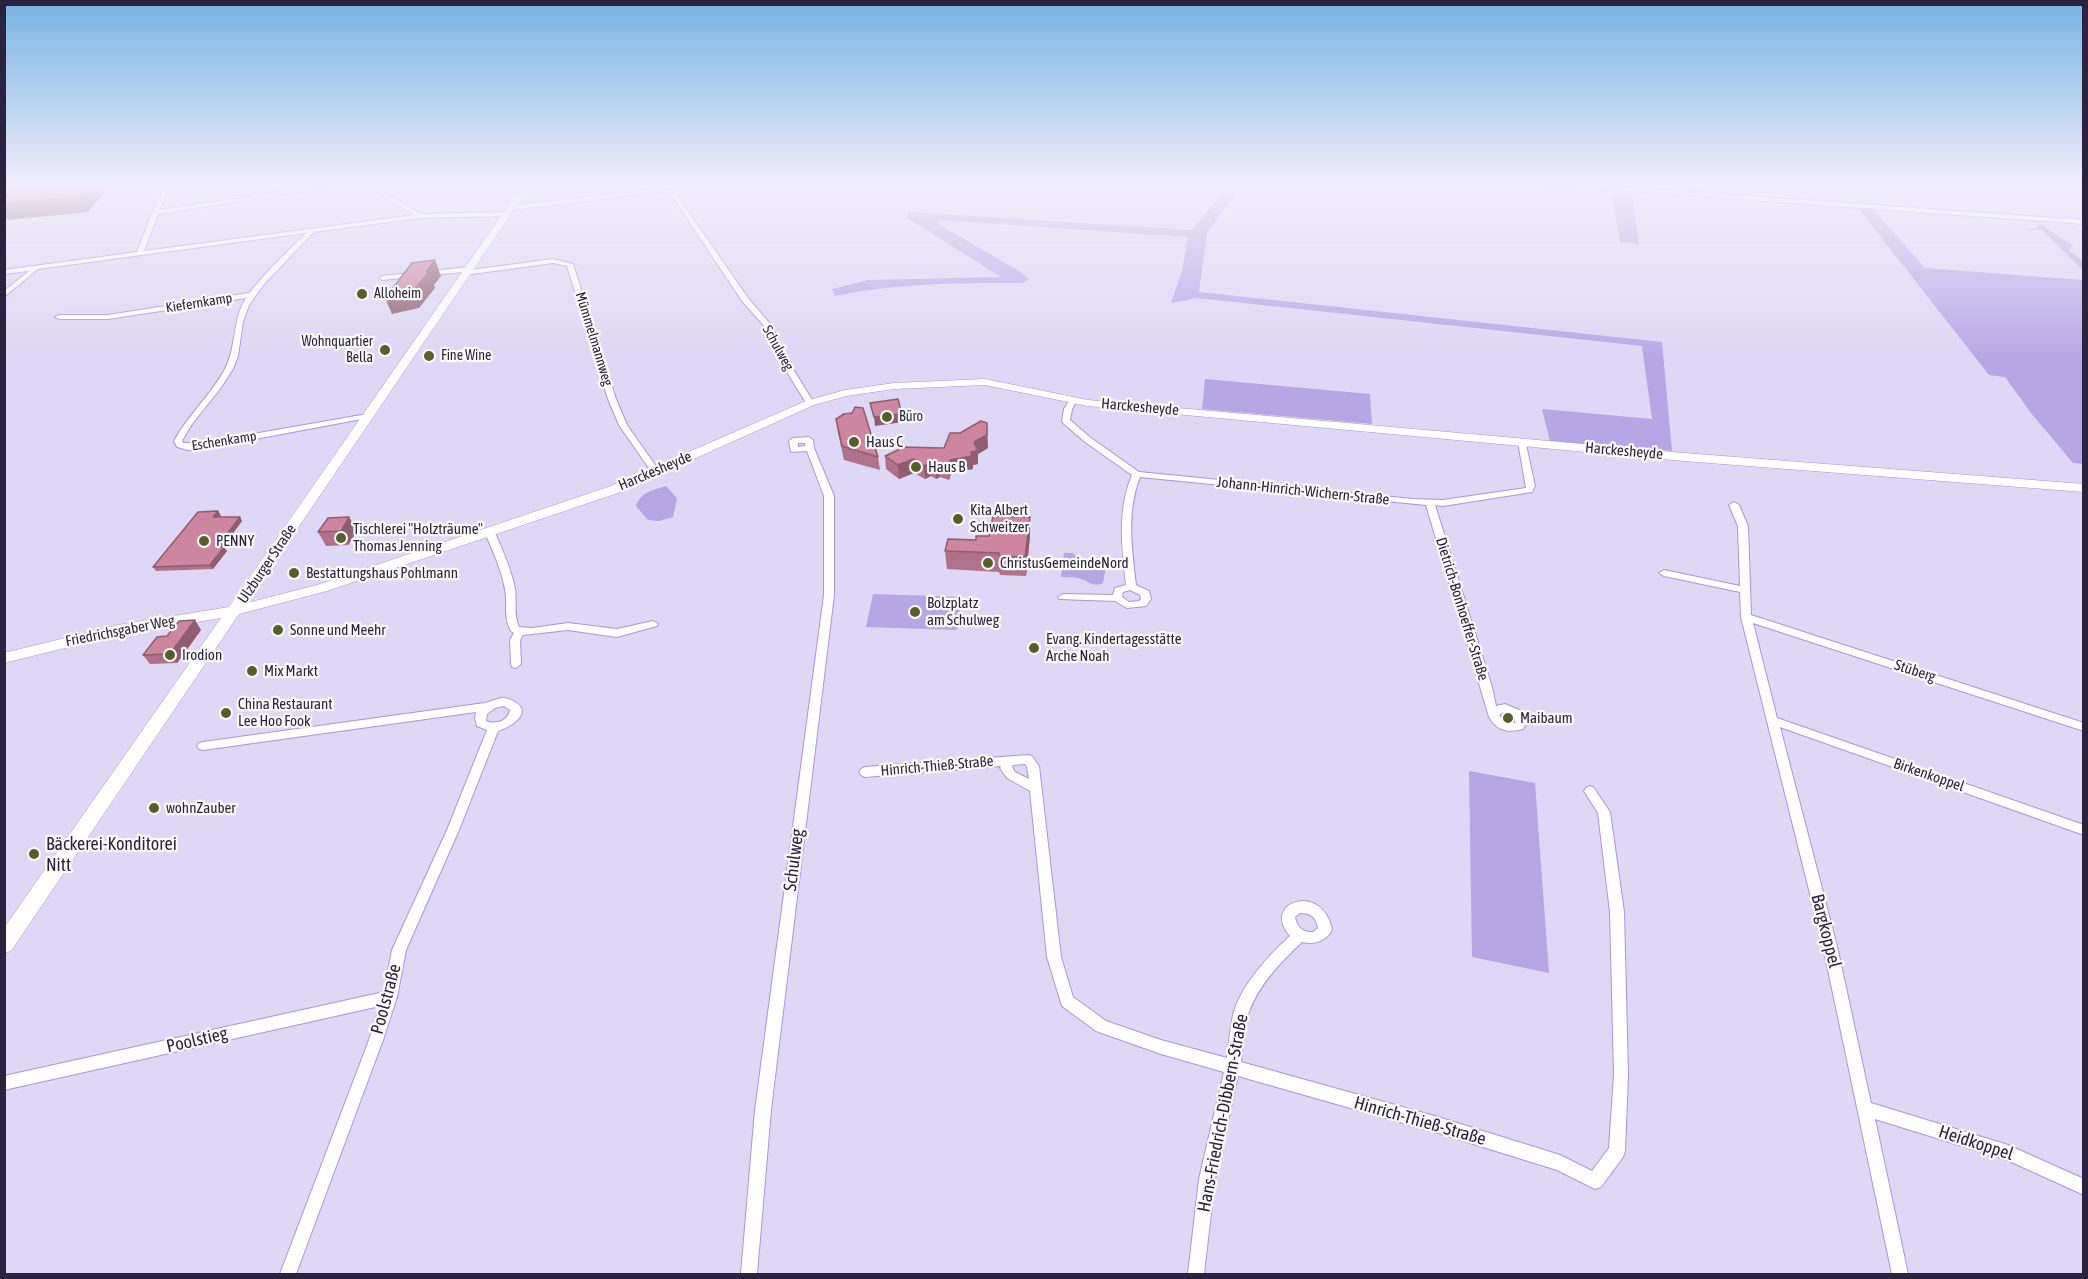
<!DOCTYPE html>
<meta charset="utf-8">
<style>
body{margin:0}
#map{position:relative;width:2088px;height:1279px;overflow:hidden;background:#ded7f5;font-family:"Asap Condensed",sans-serif}
canvas{display:block}
.frame{position:absolute;inset:0;border:6px solid #2a223e;pointer-events:none}
</style>
<div id="map">
<canvas width="2088" height="1279"></canvas>
<div class="frame"></div>
</div>
<script>
const ctx = document.querySelector('canvas').getContext('2d');
ctx.lineJoin = 'round';
function fill(path, color) {
  ctx.fillStyle = color;
  ctx.fill(path, 'evenodd');
}
function strokePath(path, color, width, dash) {
  ctx.strokeStyle = color;
  ctx.lineWidth = width;
  ctx.lineCap = dash ? 'butt' : 'round';
  ctx.setLineDash(dash || []);
  ctx.stroke(path);
}
function drawText(font, color, halo, rows, align = 'center') {
  ctx.font = font + ' "Asap Condensed",sans-serif';
  ctx.lineWidth = 4.5;
  ctx.setLineDash([]);
  ctx.textBaseline = 'middle';
  ctx.strokeStyle = halo;
  ctx.fillStyle = color;
  for (const [text, x, y, turn = 0] of rows) {
    ctx.save();
    ctx.translate(x, y);
    ctx.rotate((+turn || 0) * Math.PI / 180);
    ctx.textAlign = isNaN(turn) ? turn : align;
    if (halo) ctx.strokeText(text, 0, 0);
    ctx.fillText(text, 0, 0);
    ctx.restore();
  }
}
fill(new Path2D(`
 M1230,183h14l-37,50 -8,59 463,50 10,109 -122,-10 -8,-32 110,10 -10,-73 -445,-48 -26,5 11,-32 6,-34 -248,-17 -3,3 82,48 10,8 -7,4c-63,0 -125,0 -187,13l-3,-7 36,-9 133,-3 -95,-60 3,-5 283,18z
 M1467,183h43l122,8 7,53 -19,-2 -9,-50z
 M1858,208l15,1 52,59 158,12v184l-10,-1 -42,-50 -26,-36 -16,-2z
 M2039,223l34,23 -5,4 15,11v9l-41,-40h-20l15,-2z
 M1205,379l165,15 2,30 -170,-15z
 M666,486l11,12 -4,19 -14,4 -11,-1 -12,-14c5,-14 17,-16 30,-20z
 M1064,553h9l3,3 -1,7 31,3 -3,17c-11,5 -15,-3 -25,-5 -5,-1 -11,-1 -17,-1z
 M873,594l89,3 -5,33 -91,-3z
 M1469,771l66,12 14,190 -77,-16z`), '#b6a6e4');
const street = new Path2D(`
 M166,183h6l-13,27 184,-27h14l-199,31 -14,37 270,-36 -52,-32h7l52,31 86,-2 3,2 -3,2 -87,2 -106,14 -50,52 -15,21 -6,17 -5,34 -5,13 -13,20 -28,35 -10,17 1,2h19l165,-29 4,2 -4,2 -165,31 -14,1 -11,-3 -3,-6c14,-26 37,-46 51,-72 12,-23 7,-49 21,-71l-138,21h-49l-4,-2 4,-2h49l141,-22 20,-23 37,-37 -268,36 -34,28v-6l25,-20 -25,3v-4l133,-18 15,-39z
 M1539,183h26l519,37v4l-542,-39z
 M661,188l13,3 74,107 24,28 15,33 27,44 -1,2h-3l-4,-2 -27,-44 -14,-32 -23,-26 -72,-108 -9,-1 -150,18 -3,-2 3,-2z
 M553,259l20,5 43,135 11,26 33,47 -1,2h-6l-34,-49 -11,-26 -41,-133 -14,-3 -88,12 -2,-1v-2l-81,8 -3,-2 3,-2 86,-9 2,1 1,2z
 M1070,399h6l1,2 -5,8 -2,11 21,18 48,34 274,27 30,1 83,-12 -8,-46 4,-3 3,1 10,46 -3,6 -89,14 -8,-1 57,182 4,19 9,-2 19,8 4,9 -5,8c-15,4 -26,2 -34,-12l-63,-212 -286,-28c-14,35 -8,72 -4,108l13,6 2,8 -5,7 -19,2 -12,-7 -56,-2 -1,-2 5,-3 50,1 2,-7 11,-3c-4,-38 -9,-74 6,-110l-47,-33 -22,-19 -1,-2 2,-12zM1130,590l10,5 1,4 -2,2 -10,1 -7,-5 1,-5zM1504,712l11,6v5c-7,0 -12,-1 -16,-8z
 M809,437l4,3 1,8 20,48v99l-63,515 -14,164h-16l14,-164 69,-515v-99l-17,-45 -16,1 -2,-11 4,-3zM798,443h7v3l-7,1z
 M1734,502l5,3 9,21 3,89 333,108v8l-331,-108 24,95 307,107v10l-304,-108 57,219 34,157 137,42 76,34v16l-77,-35 -132,-41 33,155h-16l-69,-328 -82,-329 -1,-25 -76,-16 -5,-3 5,-3 76,16 -2,-60 -9,-21z
 M490,530l5,3c8,18 16,36 20,55 2,13 -2,26 4,39l13,1 36,-5 49,6 36,-8 5,3 -1,2 -40,11 -49,-7 -45,5 -3,5 1,24 -5,4 -4,-1 -1,-3 -1,-24 4,-7 -3,-2c-8,-14 -3,-27 -6,-42 -4,-20 -12,-38 -20,-56z
 M501,698c6,0 9,1 14,4 19,11 -6,26 -17,29l-39,99 -53,120 -9,47 -14,43 -87,234h-16l89,-234 11,-34 -376,84v-14l380,-84 8,-42 55,-120 40,-100 -10,-4 -2,-8 1,-6 -273,38 -4,-1 -2,-3 2,-3 4,-1 282,-39zM504,706l6,4c-2,11 -14,15 -24,11l1,-7 8,-6z
 M1028,755l4,1 7,10 22,191 12,40 33,24 55,19 66,18c2,-15 3,-32 7,-47 10,-29 34,-55 56,-75 -30,-34 33,-55 42,-6 -6,11 -18,15 -30,12 -21,20 -43,42 -53,70 -6,15 -6,34 -8,50l197,55 122,38 32,16 17,-23 5,-73 -4,-163 -12,-99 -14,-22 2,-3 4,-2 4,2 16,24 14,100 4,163 -3,76 -2,6 -22,30 -6,2 -38,-19 -119,-37 -200,-57 -23,103 -11,95h-16l11,-95 25,-107 -63,-18 -65,-23 -34,-25 -15,-49 -17,-166 -23,-13 -7,-10 1,-2 -136,11 -4,-2 -2,-3 2,-3 4,-2zM1025,764l2,3 2,12 -14,-7 -3,-5 1,-2zM1300,913c11,0 16,4 18,15l-5,4c-10,1 -16,-5 -18,-15z`);
const secondary = new Path2D(`
 M524,183h8l-285,420 70,-18 291,-98 198,-86 39,-11 49,-7 91,-4 103,21 596,53 400,31v8l-400,-31 -596,-55 -103,-21 -91,4 -48,7 -32,9 -196,88 -291,98 -88,23 -228,337 -7,2v-25l217,-310 -103,17 -114,28v-10l114,-28 111,-18z`);
strokePath(street, '#a895db', 2);
strokePath(secondary, '#a895db', 1);
fill(street, '#fff');
fill(secondary, '#fff');
fill(new Path2D(`
 M836,419l42,38 2,13 -36,-10 -6,-27z
 M988,448l-10,6v10l-5,1v4l-22,4 -2,7 -9,-3 -4,2 -5,-3 -6,3 -11,-6 -15,6 -13,-10 -1,-13z
 M218,511l3,5 -1,1 22,4 -19,26 4,4 -14,18 -57,2 -3,-4z
 M349,517l8,14 -9,14 -22,1 -8,-14z
 M1030,536l-4,40 -26,-1 -1,-3 -52,-3 -2,-18 31,-11z
 M201,630l-24,33 -27,1 -7,-9 24,-19z`), '#b0728a');
fill(new Path2D(`
 M91,183h21l-24,29 -80,8 -4,-6v-10z
 M435,260l6,16 -7,9 1,3 -16,20 -27,6 -7,-16 41,-26z
 M902,414l1,8 -28,4 -1,-9z
 M987,423l1,25 -10,6v10l-5,1v4l-22,4 -2,7 -1,-14 2,-6 21,-8 3,-10z
 M913,459l1,14 -15,6 -1,-14z
 M930,463l1,13 -6,3 -1,-13z
 M939,464l1,13 -4,2 -1,-13z
 M218,511l3,5 -5,6 -3,-5z
 M240,517l2,4 -23,31 -2,-5z
 M349,517l8,14 -9,14 -7,-14z
 M1030,517v19l-4,40 -1,-19z
 M224,547l3,4 -14,18 -3,-4z
 M195,620l6,10 -24,33 -7,-9z`), '#905d70');
const building = new Path2D(`
 M19,183h72l-12,14 -75,7v-6z
 M435,260l-9,12h3l-17,20 -27,6 27,-35z
 M898,399l4,15 -28,3 -4,-14z
 M855,407l8,1 15,49 -36,-11 -6,-27 8,-5 8,-1z
 M981,421l6,2v12l-13,7 4,9 -7,1 1,4 -22,4 -2,6 -9,-2 -4,2 -5,-3 -6,3 -11,-7 -15,6 -13,-9 13,-6 1,-3 45,1 6,-15h10z
 M218,511l-5,6h27l-23,30h7l-14,18 -57,2 45,-55z
 M993,516l37,1 -5,40 -26,-1v-3l-54,-2 3,-12 28,1v-4h13z
 M349,517l-8,14 -23,1 10,-14z
 M195,620l-25,34 -27,1 14,-18 10,-1 12,-15z`);
fill(building, '#cd85a0');
strokePath(building, '#905d70', 1.5);
const sky = ctx.createLinearGradient(0, 0, 0, 362);
sky.addColorStop(0, '#76b3e3');
sky.addColorStop(0.51, '#f0edfa');
sky.addColorStop(1, '#f0edfa00');
ctx.fillStyle = sky;
ctx.fillRect(0, 0, 2088, 362);
for (const [x, y, r, color] of [
 [362,294,6,"#565e2c"],
 [385,350,6,"#565e2c"],
 [429,356,6,"#565e2c"],
 [887,417,6,"#565e2c"],
 [854,442,6,"#565e2c"],
 [916,467,6,"#565e2c"],
 [958,519,6,"#565e2c"],
 [341,538,6,"#565e2c"],
 [204,541,6,"#565e2c"],
 [988,563,6,"#565e2c"],
 [294,573,6,"#565e2c"],
 [915,612,6,"#565e2c"],
 [278,630,6,"#565e2c"],
 [1034,648,6,"#565e2c"],
 [170,655,6,"#565e2c"],
 [252,671,6,"#565e2c"],
 [226,713,6,"#565e2c"],
 [1508,718,6,"#565e2c"],
 [154,808,6,"#565e2c"],
 [34,854,6,"#565e2c"]
]) {
  const dot = new Path2D();
  dot.arc(x, y, r, 0, 2 * Math.PI);
  ctx.fillStyle = color;
  ctx.fill(dot);
  strokePath(dot, '#fdfdfd', 2);
}
drawText('14px', '#2a223e', '#fdfdfd', [
 ["Alloheim",374,294],
 ["Wohnquartier",373,342,"right"],
 ["Bella",373,358,"right"],
 ["Fine Wine",441,356],
 ["Büro",899,417]
], 'left');
drawText('14px', '#2a223e', '#fdfdfd', [
 ["Kiefernkamp",199,303,-9],
 ["Mümmelmannweg",594,339,73],
 ["Schulweg",778,348,61],
 ["Eschenkamp",224,441,-9]
]);
drawText('15px', '#2a223e', '#fdfdfd', [
 ["Harckesheyde",1140,407,5],
 ["Harckesheyde",1624,451,5],
 ["Harckesheyde",655,471,-23],
 ["Johann-Hinrich-Wichern-Straße",1303,491,6],
 ["Ulzburger Straße",267,564,-56],
 ["Dietrich-Bonhoeffer-Straße",1462,609,73],
 ["Friedrichsgaber Weg",120,631,-11],
 ["Stüberg",1915,671,18],
 ["Hinrich-Thieß-Straße",937,766,-5],
 ["Birkenkoppel",1929,775,19]
]);
drawText('15px', '#2a223e', '#fdfdfd', [
 ["Haus C",866,442],
 ["Haus B",928,467],
 ["Kita Albert",970,510],
 ["Schweitzer",970,527],
 ["Tischlerei \"Holzträume\"",353,529],
 ["Thomas Jenning",353,546],
 ["PENNY",216,541],
 ["ChristusGemeindeNord",1000,563],
 ["Bestattungshaus Pohlmann",306,573],
 ["Bolzplatz",927,603],
 ["am Schulweg",927,620],
 ["Sonne und Meehr",290,630],
 ["Evang. Kindertagesstätte",1046,639],
 ["Arche Noah",1046,656],
 ["Irodion",182,655],
 ["Mix Markt",264,671],
 ["China Restaurant",238,704],
 ["Lee Hoo Fook",238,721],
 ["Maibaum",1520,718],
 ["wohnZauber",166,808]
], 'left');
drawText('18px', '#2a223e', '#fdfdfd', [
 ["Bäckerei-Konditorei",46,844],
 ["Nitt",46,865]
], 'left');
drawText('18px', '#2a223e', '#fdfdfd', [
 ["Schulweg",794,860,-83],
 ["Bargkoppel",1826,931,76],
 ["Poolstraße",386,999,-75],
 ["Poolstieg",197,1040,-13],
 ["Hans-Friedrich-Dibbern-Straße",1223,1113,-79],
 ["Hinrich-Thieß-Straße",1420,1121,16],
 ["Heidkoppel",1976,1143,18]
]);
</script>
